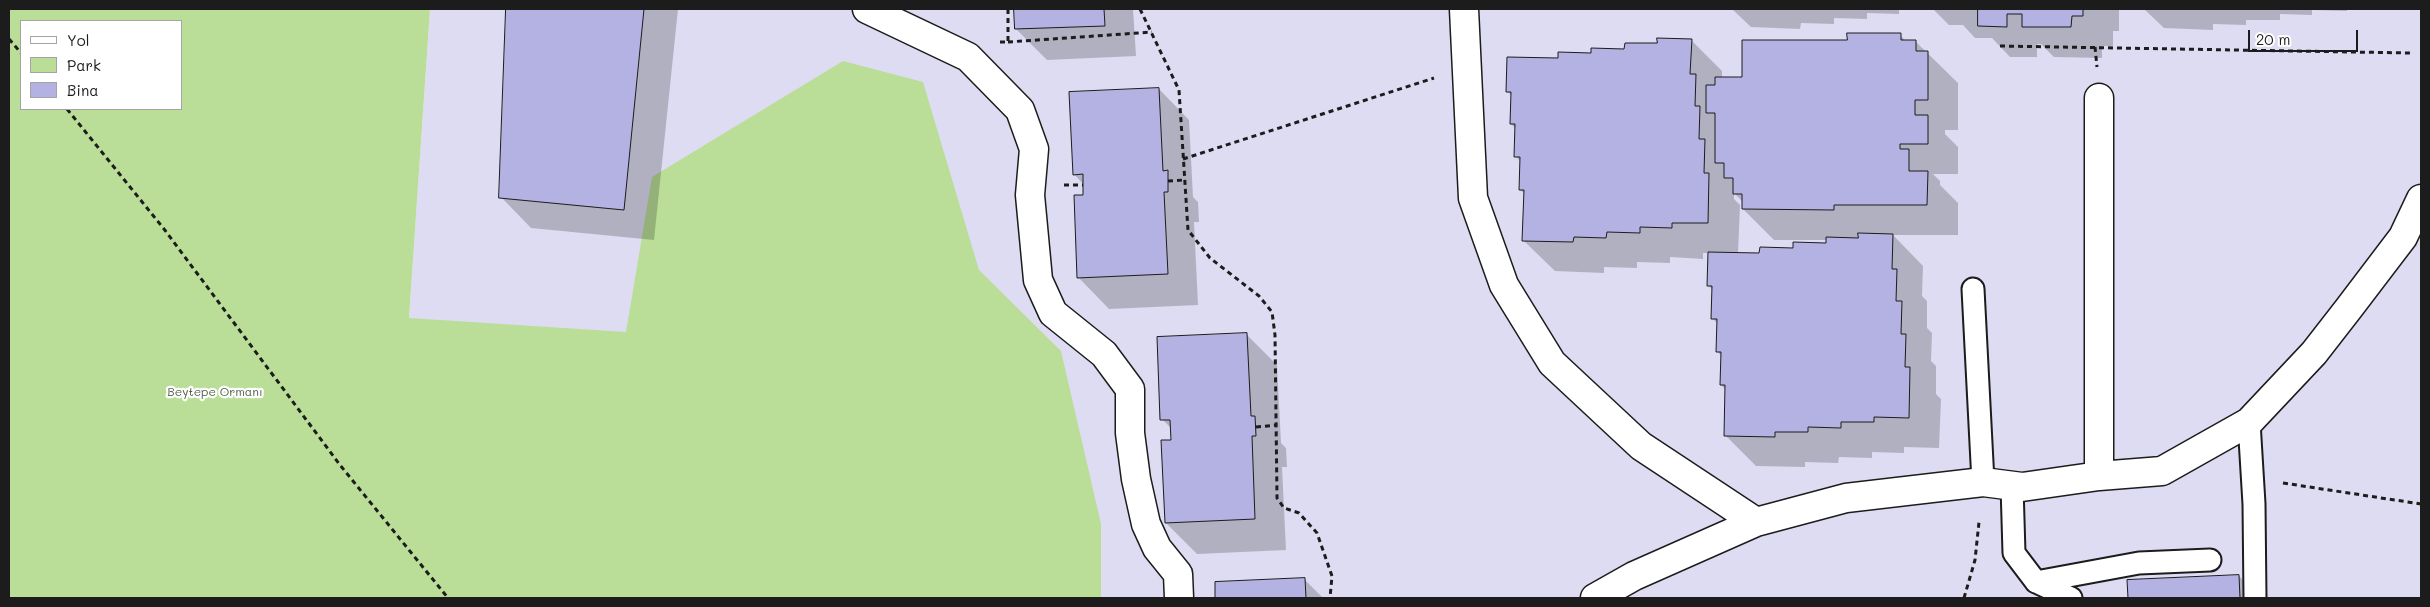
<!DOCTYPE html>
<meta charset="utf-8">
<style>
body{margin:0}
#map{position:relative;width:2430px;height:607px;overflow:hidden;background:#f0eff9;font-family:Mali,sans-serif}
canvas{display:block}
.frame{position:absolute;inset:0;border:10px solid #1c1c1c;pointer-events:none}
.legend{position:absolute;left:20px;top:20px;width:162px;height:90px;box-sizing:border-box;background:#fff;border:1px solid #a4a4a4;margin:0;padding:6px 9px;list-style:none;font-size:15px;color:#1c1c1c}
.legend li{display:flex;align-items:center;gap:10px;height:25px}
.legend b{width:25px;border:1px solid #a4a4a4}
.scale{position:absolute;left:2248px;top:30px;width:110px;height:22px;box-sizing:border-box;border:2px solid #1c1c1c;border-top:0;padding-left:6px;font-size:15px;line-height:18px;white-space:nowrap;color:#1c1c1c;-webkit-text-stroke:4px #fff;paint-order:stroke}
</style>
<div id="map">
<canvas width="2430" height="607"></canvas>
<div class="frame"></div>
<ul class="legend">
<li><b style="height:6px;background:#fff"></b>Yol</li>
<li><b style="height:14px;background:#bade98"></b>Park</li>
<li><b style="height:14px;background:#b4b1e3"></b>Bina</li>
</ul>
<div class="scale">20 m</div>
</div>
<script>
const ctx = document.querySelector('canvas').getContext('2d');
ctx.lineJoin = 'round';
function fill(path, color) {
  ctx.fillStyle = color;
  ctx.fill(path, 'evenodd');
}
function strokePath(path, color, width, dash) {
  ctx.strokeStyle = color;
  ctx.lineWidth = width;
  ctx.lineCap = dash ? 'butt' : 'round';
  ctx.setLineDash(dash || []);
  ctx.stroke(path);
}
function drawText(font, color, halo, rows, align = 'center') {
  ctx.font = font + ' Mali,sans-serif';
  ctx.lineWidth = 4.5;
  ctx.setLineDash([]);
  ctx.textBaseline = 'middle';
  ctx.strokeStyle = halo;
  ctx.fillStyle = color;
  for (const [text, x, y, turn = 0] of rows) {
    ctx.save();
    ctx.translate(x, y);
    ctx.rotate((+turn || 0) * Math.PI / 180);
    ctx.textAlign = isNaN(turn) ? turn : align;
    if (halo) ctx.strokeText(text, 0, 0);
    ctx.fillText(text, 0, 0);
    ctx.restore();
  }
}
fill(new Path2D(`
 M430,9h1991v589h-1994l-18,-280z`), '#dedcf2');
fill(new Path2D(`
 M9,9h421l-21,309 217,14 26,-155 191,-116 80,21 56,188 82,81 40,173v74h-1092zM21,21h160v88h-160z`), '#bade98');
fill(new Path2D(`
 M507,9h171l-24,231 -123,-12 -30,-31z
 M1015,9h118l3,47 -89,4 -31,-31z
 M1732,9h167v5l-32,-1v6l-33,-1v6l-33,-1 -1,6 -49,-2z
 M1901,9h218v22h-6v15h-11v12l-48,-1 -13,-13h-4v13h-27l-18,-19h-17l-12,-13h-14l-15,-15z
 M2144,9h203v2l-35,-1v5l-32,-1v6h-34v5l-33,-1v6l-49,-2z
 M1900,35l6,6h9l43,42v47h-13v4l13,13v27h-25l7,7v4l18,18v32h-65l30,31 -1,30 5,5v27l5,5 -1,28 5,5v28l5,5 -2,49 -35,-1v6l-32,-1v6l-33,-1 -1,6 -33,-1v5l-49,-1 -31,-31 1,-45 -5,-5 1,-28 -5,-6 1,-27 -6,-6 1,-27 -4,-5 1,-33h-7v6l-33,-2v6l-33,-1v6l-33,-1v6l-49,-2 -31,-30 1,-47 -5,-4 1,-28 -5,-5v-28l-5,-5 1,-28 -5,-5 53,-32 98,-14 33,-5 31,31v7h21l105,-36zM1734,193l9,9v7l31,31h53v4l-67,10h-22l2,-49 -6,-6z
 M1159,89l30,31 4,77 5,5 1,20h-5l4,83 -89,4 -30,-31 -4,-82h9v-11l-10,-11z
 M1246,334l31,31 4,78 5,5 1,19h-5l4,83 -89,4 -31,-31 6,-82v-12l-10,-10z
 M2239,576l22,22h-132l-1,-17z
 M1304,579l19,19h-106l-1,-15z`), '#0003');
const building = new Path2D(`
 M506,9h138l-20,201 -125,-12z
 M1014,9h90l1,17 -90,3z
 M1978,9h105v7h-11l-1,11h-49v-13h-15v13l-29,-1z
 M1847,33h54v7h15v11h12v49h-13v15h13v29h-28v5h9v22h19l-1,34h-93v5l-92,-1v-15h-9v-16h-9v-15h-9v-50h-9v-28h9v-8h27v-37h105z
 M1657,38l35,1 -2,35h6l-1,32h5l-1,33h6l-1,34h5l-1,50h-36v5l-32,-1v6l-33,-1 -1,6 -32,-1 -1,5 -51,-1 2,-51h-5l1,-33h-6l1,-33h-5l1,-32h-5l1,-35 51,1v-6l33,1v-5l33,1 1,-6h32z
 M1159,88l4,83 5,-1v22h-4l4,82 -91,4 -3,-83h9v-21l-10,1 -4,-83z
 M1858,233l35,1 -1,35h5l-1,32h6l-1,33h5l-1,33h5l-1,51 -35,-1v5h-33v6l-33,-1v5h-33v5l-51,-1 1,-51h-5l1,-33h-5l1,-33h-6l1,-33h-5l1,-34 51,1 1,-6 33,1v-6l33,1v-6l32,1z
 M1247,333l4,83h4l1,20h-4l3,83 -90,4 -4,-83h10l-1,-20h-10l-3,-83z
 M2239,575l1,23h-112l-1,-18z
 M1305,578l1,20h-91v-16z`);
fill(building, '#b4b1e3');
strokePath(building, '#1c1c1c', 1);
const lane = new Path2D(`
 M1973,289l10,193
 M2249,422l5,82 1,94
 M2012,486l2,67 22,29 35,16
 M2036,582l103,-19 71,-3`);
const street = new Path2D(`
 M867,9l101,48 52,53 14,39 -4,46 8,85 15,33 51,41 26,35v44l6,46 10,45 11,24 21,26 1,24
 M1464,9l9,189 31,87 48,78 89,83 115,76
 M2099,98v378
 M1595,598l39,-22 122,-54 90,-24 137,-16 39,5 77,-11 63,-5 87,-49 65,-69 35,-45 54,-71 18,-38`);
strokePath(lane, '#1c1c1c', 25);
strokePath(street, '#1c1c1c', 31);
strokePath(new Path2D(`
 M1140,9l39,81 9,140 22,28 49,38 13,16 3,23 2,163 7,10 15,5 18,20 15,43 -2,22
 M9,39l12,14
 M1000,42h8v-33
 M1008,42l144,-10
 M2000,46l411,7
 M2095,47l2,20
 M67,109l97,120 176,236 108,133
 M1183,159l251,-81
 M1168,181l16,-1
 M1064,185h19
 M1256,427l21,-2
 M2283,483l138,21
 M1964,598l11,-38 4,-38`), '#1c1c1c', 3, [5, 4]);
strokePath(lane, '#fff', 21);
strokePath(street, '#fff', 28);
drawText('12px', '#536047', '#fff', [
 ["Beytepe Ormanı",215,392]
]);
</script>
